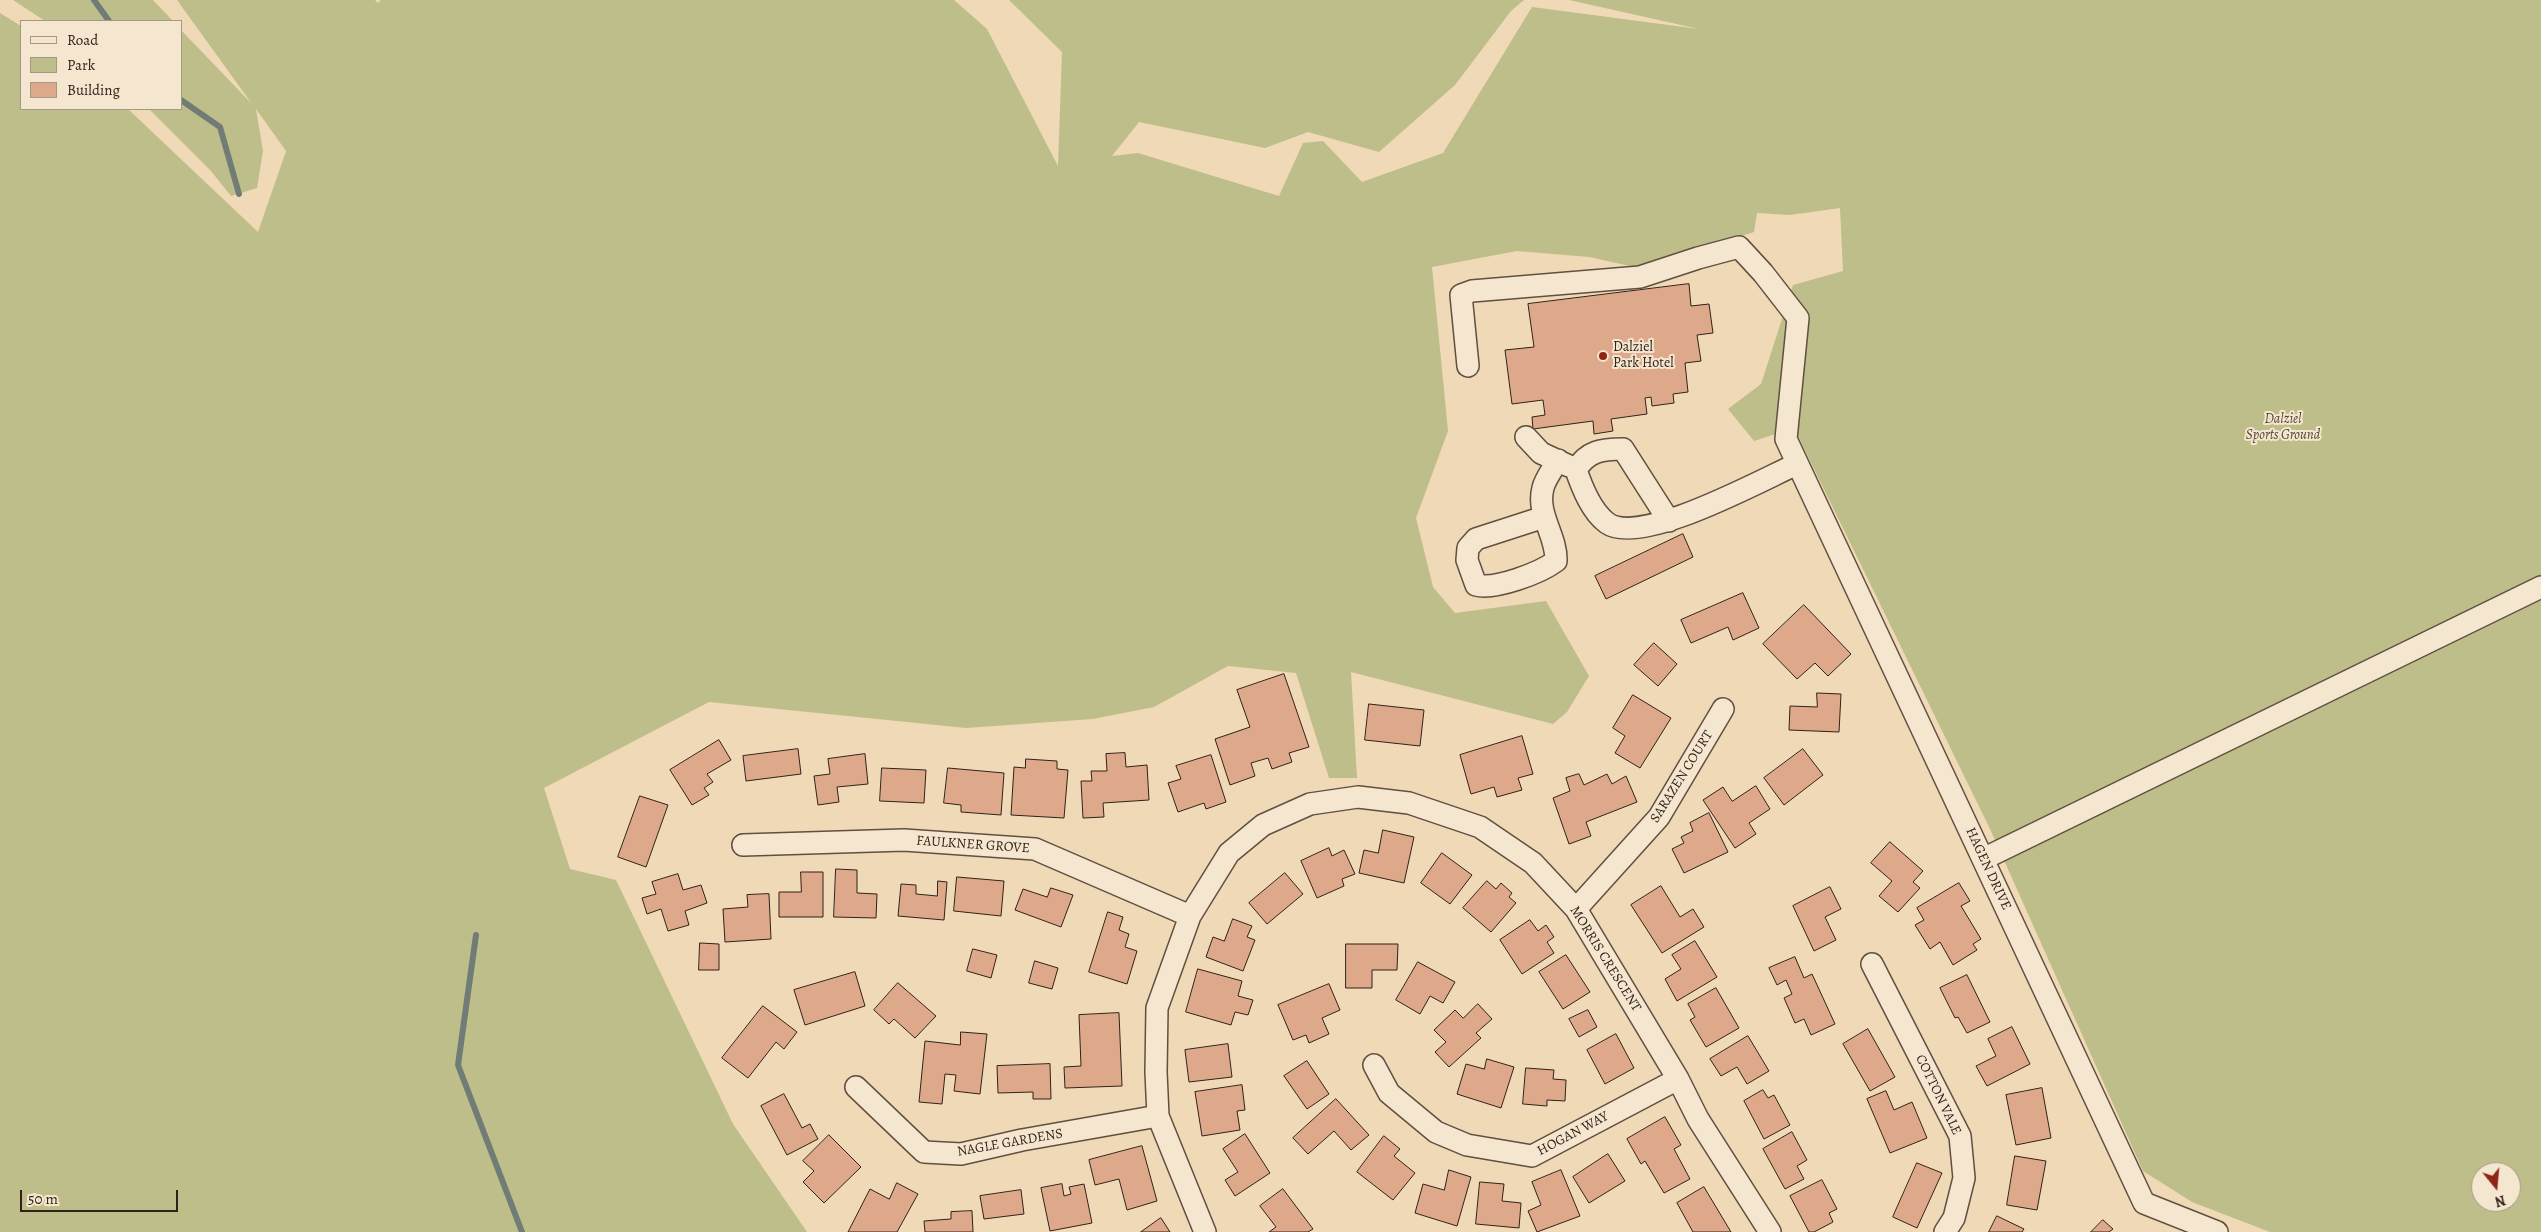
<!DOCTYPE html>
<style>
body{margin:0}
#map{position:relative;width:2541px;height:1232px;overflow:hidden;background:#f0d9b7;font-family:Alegreya,serif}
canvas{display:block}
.legend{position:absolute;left:20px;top:20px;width:162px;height:90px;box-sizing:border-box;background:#f5e6d0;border:1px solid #a79787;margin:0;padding:6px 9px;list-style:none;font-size:15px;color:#312119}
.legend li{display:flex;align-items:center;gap:10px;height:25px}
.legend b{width:25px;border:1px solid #a79787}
.north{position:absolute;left:2471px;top:1162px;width:50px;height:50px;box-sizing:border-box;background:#f5e6d0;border:1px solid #a79787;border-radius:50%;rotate:163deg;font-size:14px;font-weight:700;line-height:20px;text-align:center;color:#312119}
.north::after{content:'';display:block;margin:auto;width:18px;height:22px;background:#8f2418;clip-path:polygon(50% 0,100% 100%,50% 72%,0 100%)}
.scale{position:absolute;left:20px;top:1190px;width:158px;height:22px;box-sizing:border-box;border:2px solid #312119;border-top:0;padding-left:6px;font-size:15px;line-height:18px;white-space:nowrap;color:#312119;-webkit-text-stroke:4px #f5e6d0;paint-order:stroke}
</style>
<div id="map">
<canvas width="2541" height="1232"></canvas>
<ul class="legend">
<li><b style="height:6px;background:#f5e6d0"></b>Road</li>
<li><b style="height:14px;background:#bebe8a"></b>Park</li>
<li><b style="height:14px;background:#dea98b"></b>Building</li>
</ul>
<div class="north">N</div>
<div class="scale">50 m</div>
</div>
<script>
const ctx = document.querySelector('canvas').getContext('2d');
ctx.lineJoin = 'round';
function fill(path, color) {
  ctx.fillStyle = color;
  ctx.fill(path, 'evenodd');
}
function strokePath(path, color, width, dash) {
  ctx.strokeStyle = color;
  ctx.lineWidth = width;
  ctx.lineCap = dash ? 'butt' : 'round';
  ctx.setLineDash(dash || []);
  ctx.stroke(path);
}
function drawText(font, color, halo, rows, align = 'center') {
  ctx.font = font + ' Alegreya,serif';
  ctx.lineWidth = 4;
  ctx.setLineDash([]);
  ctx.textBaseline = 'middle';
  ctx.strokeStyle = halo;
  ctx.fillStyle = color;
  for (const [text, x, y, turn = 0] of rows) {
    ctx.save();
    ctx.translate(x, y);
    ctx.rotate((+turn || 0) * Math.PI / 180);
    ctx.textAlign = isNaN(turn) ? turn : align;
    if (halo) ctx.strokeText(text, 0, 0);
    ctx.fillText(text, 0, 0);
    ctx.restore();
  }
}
fill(new Path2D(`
 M13,0h140l20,21h-128z
 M177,0h198l3,3 3,-3h573l33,29 71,137 4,-114 -53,-52h515l-13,11 -56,74 -76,67 -71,-20 -43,16 -126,-26 -27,34 26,-3 141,43 24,-53 20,-2 39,41 81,-29 89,-146 167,22 -130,-29h972v1232h-271l-78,-30 -49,-31 -153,-342 -196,-401 -40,13 -26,-32 33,-25 32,-99 50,-14 -3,-63 -50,7 -33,-2 -3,19 -71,24 -26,16 -68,-15 -72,-6 -85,16 16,164 -32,87 17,69 22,26 91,-12 43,75 -22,36 -14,12 -202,-52 6,106h-28l-33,-105 -68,-7 -74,41 -61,12 -127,9 -257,-26 -165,86 26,81 46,11 117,244 74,108h-807v-1219l21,13v83h107l130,123 28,-81 -30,-42 7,42 -6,37 -26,8 -20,-25 -62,-62h32v-79l71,74zM2481,1172h30v30h-30z`), '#bebe8a');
strokePath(new Path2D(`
 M94,0l15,21
 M181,100l39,27 19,67
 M476,935l-18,130 64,167`), '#727c77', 6);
const building = new Path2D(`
 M1689,284l2,22 18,-2 4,29 -16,2 4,26 -16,2 3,29 -15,2 1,9 -22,3 -1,-9 -6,1 2,16 -36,5 2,12 -19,3 -1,-13 -60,8 -1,-12 13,-2 -2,-15 -31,4 -7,-54 29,-3 -6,-43z
 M1683,534l10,23 -87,42 -11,-23z
 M1743,593l16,35 -26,12 -5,-13 -37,16 -10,-23z
 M1804,605l47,49 -23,22 -13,-13 -18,16 -34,-35z
 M1654,643l23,21 -19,22 -24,-21z
 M1284,674l25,73 -20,6 3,9 -20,7 -4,-11 -17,5 4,13 -25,9 -15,-46 35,-12 -13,-37z
 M1817,693l24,1 -2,38 -50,-2 1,-24 27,1z
 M1633,695l38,23 -31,50 -25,-15 10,-17 -12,-8z
 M1369,704l55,6 -4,36 -55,-6z
 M1522,736l11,38 -15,4 4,12 -25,7 -3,-10 -23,7 -11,-39z
 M719,740l12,20 -24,14 6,8 -9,6 5,7 -17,10 -22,-35z
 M798,749l3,25 -55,7 -3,-25z
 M1803,749l20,26 -39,30 -20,-27z
 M1125,753l1,14 21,-2 2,35 -46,3 1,14 -21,1 -2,-37h11l-1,-10h16l-1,-17z
 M865,754l3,30 -31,3 2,15 -21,3 -4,-29 16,-2 -2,-15z
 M1211,755l15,47 -20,7 -2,-6 -26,9 -10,-29 13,-4 -5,-13z
 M1026,759l31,2v8l11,1 -4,48 -53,-3 3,-48 11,1z
 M882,768l44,2 -2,33 -44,-2z
 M948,768l56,5 -3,42 -40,-3v-7l-17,-2z
 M1579,774l5,11 23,-11 5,10 14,-8 11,26 -51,20 5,14 -22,8 -16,-46 17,-7 -4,-13z
 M1756,786l14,23 -21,14 7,11 -21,14 -32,-48 20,-13 9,14z
 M640,796l28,9 -22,62 -28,-10z
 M1709,813l19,39 -44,21 -12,-24 12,-6 -3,-6 12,-6 -3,-8z
 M1383,830l31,7 -10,46 -45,-10 5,-23 14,3z
 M1890,842l33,29 -10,11 7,6 -22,24 -19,-16 13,-15 -21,-18z
 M1329,848l3,8 12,-6 11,24 -13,5 2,7 -27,12 -16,-37z
 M1442,853l30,22 -22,29 -29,-21z
 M836,869l21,1v23l20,1 -1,24 -42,-1z
 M801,872h22v45h-44v-25h22z
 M1285,873l18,21 -36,30 -18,-21z
 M678,874l5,16 18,-5 6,18 -22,8 4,14 -21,6 -7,-22 -14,5 -5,-16 14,-4 -4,-12z
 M957,877l47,4 -3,35 -47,-5z
 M938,881l9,1 -3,38 -46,-4 3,-32 15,1v9l21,2z
 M1487,881l9,8 5,-6 11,10 -3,4 7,6 -25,29 -28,-24z
 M1959,883l11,18 -9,5 20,33 -8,5 4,6 -24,15 -13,-23 -10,7 -15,-24 9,-5 -7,-12z
 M1661,886l19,31 13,-8 11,18 -42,26 -31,-48z
 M1830,887l11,22 -16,8 11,23 -22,11 -21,-45z
 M1051,888l22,7 -12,32 -46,-17 8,-21 24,8z
 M769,894l2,45 -46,3 -2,-33 25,-2 -1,-12z
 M1108,912l15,5 -4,13 10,4 -4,13 12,4 -10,33 -38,-12z
 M1233,919l19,7 -5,11 8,3 -12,31 -37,-14 7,-20 11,4z
 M1530,920l8,11 8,-6 8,12 -7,5 7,11 -32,21 -22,-34z
 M1695,941l22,36 -40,24 -12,-22 16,-10 -9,-14z
 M700,943l19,1v26h-20z
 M1346,944h52l-1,26h-25v18h-26z
 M973,949l24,6 -6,23 -24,-7z
 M1566,955l24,37 -27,17 -24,-37z
 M1795,957l9,21 8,-4 23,50 -24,11 -7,-16 -9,4 -11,-25 8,-4 -6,-14 -9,5 -8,-17z
 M1035,961l23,7 -6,21 -23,-6z
 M1418,962l37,20 -12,21 -13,-7 -10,18 -24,-14z
 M1198,969l44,12 -4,15 15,4 -5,15 -13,-3 -4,13 -45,-13z
 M855,972l10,34 -60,19 -11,-35z
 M1967,975l23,47 -23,11 -9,-16 -3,1 -15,-30z
 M898,983l38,33 -21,22 -21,-19 -5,5 -15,-14z
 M1329,984l11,26 -18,8 7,16 -20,9 -3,-8 -13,5 -15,-35z
 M1716,988l23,40 -33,19 -16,-27 5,-3 -7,-13z
 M1478,1004l14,15 -16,14 5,5 -32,29 -14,-15 11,-10 -12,-12 21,-20 8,8z
 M763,1006l34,26 -13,17 -8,-7 -28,36 -26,-20z
 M1588,1010l9,17 -18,10 -10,-18z
 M1119,1013l3,73 -57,2 -1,-21 17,-1 -2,-51z
 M2012,1027l18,37 -43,22 -11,-20 20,-10 -8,-17z
 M1868,1029l27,48 -25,14 -27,-47z
 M961,1032l26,2 -7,60 -26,-3 2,-16 -11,-1 -3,30 -23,-2 6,-61 35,4z
 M1616,1034l18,34 -29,16 -18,-34z
 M1748,1036l21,35 -22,13 -10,-17 -16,9 -11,-17z
 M1228,1044l4,33 -43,5 -4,-32z
 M1487,1059l27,8 -13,41 -44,-14 9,-30 18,5z
 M1307,1061l22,33 -22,15 -23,-33z
 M1050,1064l1,35h-18v-7l-35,1 -1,-27z
 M1526,1068l28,2 -1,9 13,1 -1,21 -18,-1v6l-24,-2z
 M1242,1085l3,25 -8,1 3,19 -38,6 -7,-44z
 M2042,1088l9,50 -35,7 -10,-50z
 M1763,1090l5,8 6,-3 16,30 -26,14 -20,-38z
 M1886,1091l8,19 18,-8 15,36 -37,15 -23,-54z
 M784,1094l18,34 8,-4 8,15 -31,16 -26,-49z
 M1336,1099l33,36 -18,15 -17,-19 -26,23 -15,-16z
 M1665,1117l16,28 -7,4 16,30 -26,14 -19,-32 -4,3 -14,-25z
 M1792,1132l15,28 -10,6 7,13 -19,10 -22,-40z
 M1245,1134l25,39 -35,23 -10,-16 13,-8 -15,-23z
 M829,1135l32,32 -37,36 -21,-21 11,-11 -11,-10z
 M1384,1136l16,13 -6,7 21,17 -22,27 -36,-28z
 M1142,1146l15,55 -30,9 -8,-31 -24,6 -6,-25z
 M1608,1154l17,27 -36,22 -16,-26z
 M2015,1156l31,5 -9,49 -30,-5z
 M1917,1163l25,10 -25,55 -24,-11z
 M1449,1170l22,7 -14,49 -42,-13 8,-29 21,6z
 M1561,1170l19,46 -43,16 -9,-21 13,-6 -9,-23z
 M1822,1180l15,29 -8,4 4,9 -19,10h-5l-19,-36z
 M1480,1182l24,2 -2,17 19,2 -2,25 -43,-4z
 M897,1183l21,11 -21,38h-49l22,-43 19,10z
 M1062,1184l2,12 7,-2 -2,-7 15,-3 8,39 -42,8 -9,-43z
 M1704,1187l27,45h-38l-16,-29z
 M1283,1189l30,40 -5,3h-39l7,-5 -16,-21z
 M1021,1190l3,24 -40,5 -4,-23z
 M972,1211l1,21h-48l-1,-11 27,-2v-7z
 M1997,1216l27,13 -2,3h-33z
 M1161,1218l9,14h-29z
 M2103,1220l10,9 -4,3h-18z`);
fill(building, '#dea98b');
strokePath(building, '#312119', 1);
const minor = new Path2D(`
 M1468,366l-7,-71 11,-4 168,-14 58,-19 41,-11 24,26 35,45 -12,121 358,764 73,29
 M1526,437l15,16 28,13
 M1544,517l-68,22 -8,9 -1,12 9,25c19,5 64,-12 80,-24 1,-25 -20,-47 -13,-73 2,-9 10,-19 15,-28
 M1669,521l-46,-72c-21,0 -36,2 -47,21 6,17 15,41 31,53 33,24 154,-43 190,-59
 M743,845l161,-5 131,9 155,67
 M1983,859l558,-272
 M1576,909l83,-92 64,-108
 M1872,964l88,172 4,42 -10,40 -9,14
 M1374,1065l15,28 47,39 31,13 65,11 146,-77
 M856,1087l68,65 37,2 61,-14 136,-24
 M1205,1232l-47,-116 -2,-44 1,-64 33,-92 39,-63 34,-28 47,-21 48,-7 51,6 71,24 53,36 43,46 102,170 20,40 72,113`);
strokePath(minor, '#614f40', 24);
strokePath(minor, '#f5e6d0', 21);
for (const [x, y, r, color] of [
 [1603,356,5,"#8f2418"]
]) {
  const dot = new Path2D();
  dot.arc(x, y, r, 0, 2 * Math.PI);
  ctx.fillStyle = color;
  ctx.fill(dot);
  strokePath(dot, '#f5e6d0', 2);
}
drawText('14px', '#312119', '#f5e6d0', [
 ["Dalziel",1613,348],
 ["Park Hotel",1613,364]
], 'left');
drawText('italic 14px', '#544835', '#f5e6d0', [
 ["Dalziel",2283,420],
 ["Sports Ground",2283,436]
]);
drawText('14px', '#312119', '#f5e6d0', [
 ["SARAZEN COURT",1682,777,-58],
 ["FAULKNER GROVE",973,845,4],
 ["HAGEN DRIVE",1988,869,65],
 ["MORRIS CRESCENT",1605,959,58],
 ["COTTON VALE",1938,1095,64],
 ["HOGAN WAY",1573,1134,-28],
 ["NAGLE GARDENS",1010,1143,-10]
]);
</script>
